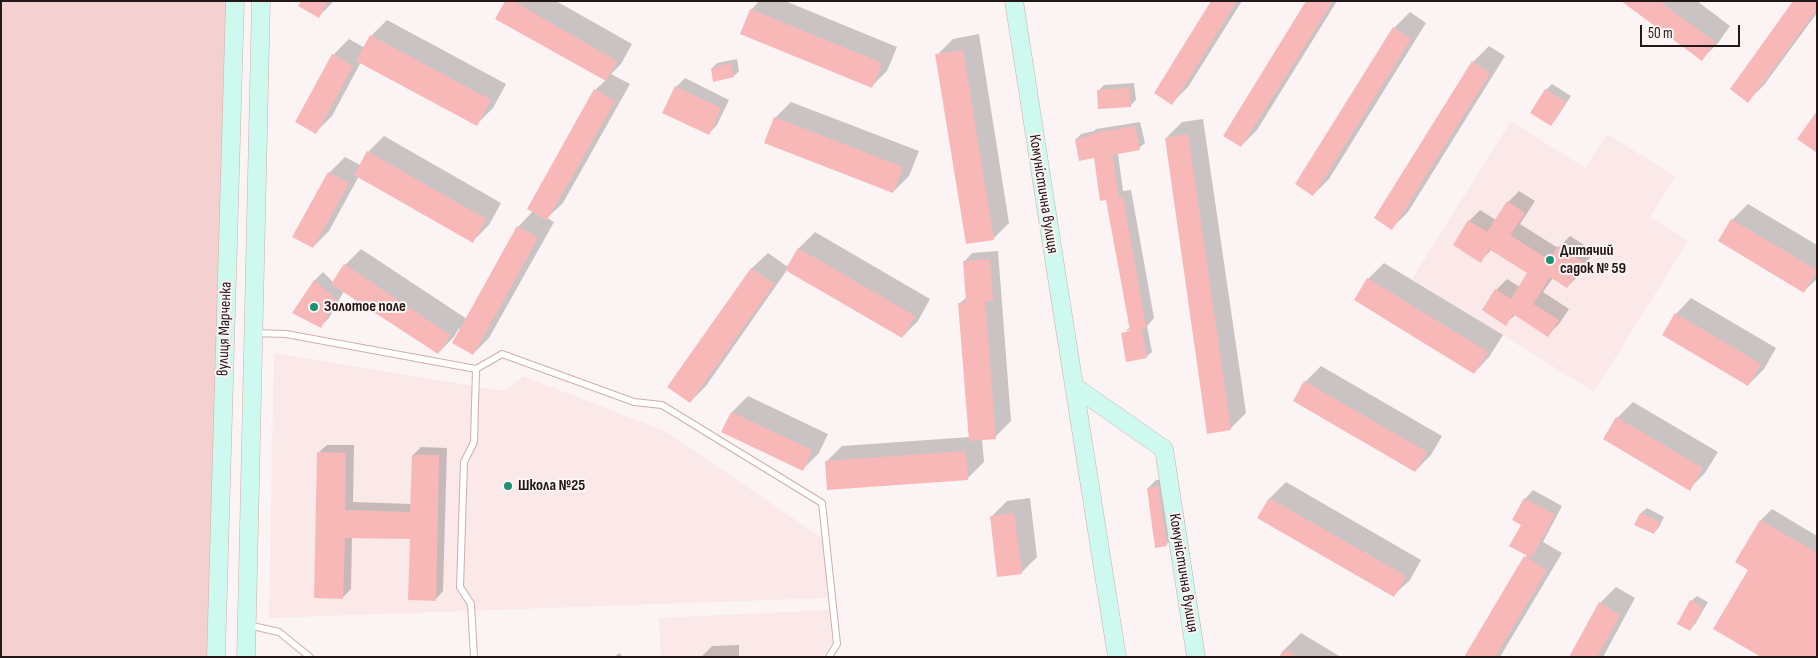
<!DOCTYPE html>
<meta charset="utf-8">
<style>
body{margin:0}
#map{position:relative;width:1818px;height:658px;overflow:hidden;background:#fcf4f4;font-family:"Sofia Sans Condensed",sans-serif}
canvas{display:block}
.frame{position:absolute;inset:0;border:2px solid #241717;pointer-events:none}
.scale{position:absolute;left:1640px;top:25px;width:100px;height:22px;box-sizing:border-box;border:2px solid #241717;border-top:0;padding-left:6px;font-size:15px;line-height:18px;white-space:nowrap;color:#241717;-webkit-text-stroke:4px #fcf4f4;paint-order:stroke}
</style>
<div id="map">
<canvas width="1818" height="658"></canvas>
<div class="frame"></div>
<div class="scale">50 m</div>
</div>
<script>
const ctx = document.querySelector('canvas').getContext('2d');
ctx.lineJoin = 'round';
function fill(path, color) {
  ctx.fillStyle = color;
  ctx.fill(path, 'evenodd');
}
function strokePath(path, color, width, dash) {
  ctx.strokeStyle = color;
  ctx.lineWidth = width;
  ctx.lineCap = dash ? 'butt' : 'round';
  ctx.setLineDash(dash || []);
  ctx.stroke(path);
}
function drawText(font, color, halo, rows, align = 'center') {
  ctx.font = font + ' "Sofia Sans Condensed",sans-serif';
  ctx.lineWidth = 4;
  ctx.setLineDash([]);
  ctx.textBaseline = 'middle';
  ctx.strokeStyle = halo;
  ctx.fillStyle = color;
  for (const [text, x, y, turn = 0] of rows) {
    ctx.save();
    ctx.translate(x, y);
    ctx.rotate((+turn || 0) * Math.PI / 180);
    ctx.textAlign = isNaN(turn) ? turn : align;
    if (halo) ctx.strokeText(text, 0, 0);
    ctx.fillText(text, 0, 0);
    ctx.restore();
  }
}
fill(new Path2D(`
 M1511,121l74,47 22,-34 68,42 -25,41 38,24 -94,151 -182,-113z
 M274,353l230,38 19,-15 142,55 160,109 2,58 -558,20z
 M829,610l3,32 -9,15h-162l-2,-39z`), '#fbe8e8');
fill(new Path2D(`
 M1,1h226l-17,656h-209z`), '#f4d1d0');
fill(new Path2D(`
 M302,1h32l-15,15z
 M506,1h50l76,43 -11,20 -10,10 19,10 -67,119 -16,15 7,4 -65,116 -16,16 -14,-26 -5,9 -16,16 -94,-62 -15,27 -8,8 -27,-13 21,-33 8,-8 10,10 12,-17 16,-16 106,70 51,-92 15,-16 62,-121 11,-10z
 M759,1h26l112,46 -10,24 -16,16 -120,-77z
 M1212,1h30l-54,86 -16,16z
 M1308,1h29l-80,129 -16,16z
 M1623,1h74l33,25 -12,17 -16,16z
 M1817,1v12l-53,72 -16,16z
 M1410,12l16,11 -97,156 -16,16 81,-167z
 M387,20l119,64 -13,24 -16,16 -116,-62 -29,54 -16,16 17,-77 16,-16 16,9 6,-12z
 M979,34l30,189 -16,16 -56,-184 16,-16z
 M1489,46l16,10 -97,156 -16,16 81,-166z
 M737,59l2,12 -5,5 -22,-8 5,-5z
 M685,78l44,22 -12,25 -9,9 -32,-47z
 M1134,83l2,17 -6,6 -32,-15 6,-6z
 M1552,84l19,12 -15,23 -5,6 -19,-12 14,-23z
 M791,102l128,49 -10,25 -16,16 -118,-74z
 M1203,119l43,294 -16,16 -64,-291 16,-16z
 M1140,122l5,21 -6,5 -21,6 5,37 8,-1 23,128 -7,8 5,26 -6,5 -15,-27 -6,1 6,-4 -24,-128 -12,-42 -19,-18 5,-5 13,-3 2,-2z
 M384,136l117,67 -12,22 -16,16 -114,-65 -30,55 -16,16 16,-74 16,-16 15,8 8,-13z
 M1519,191l16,10 -15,23 38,24 12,-12 24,15 -16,25 -11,11 -14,-9 -10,14 26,17 -10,15 -11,11 -32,-21 -11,10 -22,-14 13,-20 11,-11 13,8 9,-14 -37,-24 -12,12 -11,-40 11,-11 16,10 12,-18z
 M1748,204l69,41v34l-13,12 -72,-71z
 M815,232l115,67 -12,22 -16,16 -115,-67 -81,116 -16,16 -21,-15 83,-119 16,-15 20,14 11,-19z
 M998,251l13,170 -16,16 -13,1 2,24 -16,16 -142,-16 16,-16 128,-9 -11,-133 8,-7 -3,-35 8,-9z
 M1384,263l119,72 -14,22 -15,16 -119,-73 13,-21z
 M1691,298l85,50 -12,21 -16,16 -72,-71z
 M1321,366l121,70 -11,19 -16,16 -121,-70 11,-19z
 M748,396l80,38 -9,19 -16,16 -80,-37 9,-20z
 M1633,402l85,50 -13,21 -16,16 -72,-71z
 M327,445h27l-1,57 59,2 1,-49 8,-8 26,1 -4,143 -8,9 -24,-62 -59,-1 -1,52 -9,9 -24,-145z
 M1166,479l8,57 -8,9 -18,-57 8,-8z
 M1286,482l135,78 -11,20 -16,15 -135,-77 11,-20z
 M1533,490l29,16 -19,36 19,11 -62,104h-35l62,-102 -4,-31 -9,-5 11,-20z
 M1030,498l7,59 -16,16 -30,-56 16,-16z
 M1647,508l17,9 -5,10 -5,6 -18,-9 5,-11z
 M1772,509l45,27v121l-67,-88 -13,-7 24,-42z
 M1616,587l19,11 -32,59h-33l30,-54z
 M1697,596l11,6 -13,22 -6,6 2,-29z
 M1301,633l40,24h-61l5,-8z
 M739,645v12h-38l11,-11z
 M619,653l4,4h-8z`), '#0003');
fill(new Path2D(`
 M301,1h27l-9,17 -21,-12z
 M505,1h8l104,60 -11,20 -111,-62z
 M1211,1h26l-65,104 -18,-12z
 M1306,1h27l-92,146 -18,-11z
 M1621,1h38l56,41 -13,19z
 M1793,1h24v8l-69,94 -18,-14z
 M750,9l132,54 -10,25 -132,-54z
 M1393,27l18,12 -98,157 -18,-12z
 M370,35l121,65 -14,26 -121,-65z
 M963,50l31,190 -28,4 -31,-190z
 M332,54l21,12 -37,68 -21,-12z
 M1472,61l18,12 -98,157 -18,-12z
 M731,63l3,14 -21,5 -2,-14z
 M675,86l46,22 -12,27 -47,-22z
 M1129,88l2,19 -33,2 -1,-19z
 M594,89l21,12 -68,119 -20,-11z
 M1545,89l21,13 -15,24 -21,-13z
 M1817,111v42l-20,-14z
 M774,117l129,50 -10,26 -129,-50z
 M1135,126l5,24 -28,5 7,43 4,-1 23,131 -5,1 6,29 -21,4 -5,-29 9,-2 -24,-131 -6,1 -6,-43 -15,3 -4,-22 15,-3v-2z
 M1188,134l43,296 -24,4 -42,-296z
 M367,151l119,68 -13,24 -119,-68z
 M328,172l21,11 -36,65 -21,-11z
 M1507,201l18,12 -15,22 39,25 9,-14 26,17 -17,25 -17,-11 -17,27 26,16 -11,17 -35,-23 -7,12 -24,-16 13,-21 16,10 16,-26 -38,-24 -8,14 -28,-18 15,-25 19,12z
 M1731,219l86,51 -13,23 -86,-52z
 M517,226l21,12 -65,117 -21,-12z
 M798,248l117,68 -13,22 -117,-68z
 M990,259l3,42h-8l11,138 -27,2 -11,-138h8l-3,-42z
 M344,264l106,71 -12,19 -107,-70z
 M751,268l23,16 -84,119 -23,-16z
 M1367,278l121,74 -14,22 -120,-74z
 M314,280l22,20 -15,28 -29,-15z
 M1675,313l86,51 -13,22 -86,-51z
 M1304,381l123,71 -12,20 -122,-71z
 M731,412l81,38 -9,21 -82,-39z
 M1616,417l87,51 -13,23 -87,-52z
 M966,451l2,29 -141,10 -2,-29z
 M317,452l29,1 -1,57 65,2 2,-57h27l-3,146 -28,-1 2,-61 -65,-1 -2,61 -29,-1z
 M1158,486l9,60 -12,2 -8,-60z
 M1269,498l137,78 -12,21 -137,-79z
 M1524,498l31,17 -24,43 -22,-12 12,-21 -9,-5z
 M1014,513l8,61 -25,3 -7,-61z
 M1640,513l20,9 -6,12 -20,-9z
 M1760,520l57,33v104h-56l-48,-28 35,-59 -13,-8z
 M1524,556l23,14 -52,87h-31z
 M1690,600l13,7 -13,24 -13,-7z
 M1599,602l21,13 -23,42h-28z
 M1284,649l14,8h-19z`), '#f9b8b8');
const lane = new Path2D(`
 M254,333l32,1 190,35 26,-15 132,48 28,3 160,98 15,141 -8,13
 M248,625l31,7 31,25
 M474,657l-3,-53 -11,-17 4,-125 10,-20 2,-73`);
const secondary = new Path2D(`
 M1014,1c33,219 69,437 103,656
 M1075,387l89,62 32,208
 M216,657l19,-656
 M246,657l15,-656`);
strokePath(lane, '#d1adad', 8);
strokePath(secondary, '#d1adad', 19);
strokePath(lane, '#fff', 6);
strokePath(secondary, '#cdf9ee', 18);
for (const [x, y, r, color] of [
 [1550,260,5,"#1a9276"],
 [314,307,5,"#1a9276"],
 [508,486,5,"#1a9276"]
]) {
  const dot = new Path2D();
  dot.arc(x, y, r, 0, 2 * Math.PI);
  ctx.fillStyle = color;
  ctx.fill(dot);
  strokePath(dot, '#fcf4f4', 2);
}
drawText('16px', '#241717', '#fcf4f4', [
 ["Комуністична вулиця",1043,194,81],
 ["вулиця Марченка",225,329,-88],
 ["Комуністична вулиця",1183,573,81]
]);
drawText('bold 16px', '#241717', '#fcf4f4', [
 ["Дитячий",1560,251],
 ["садок № 59",1560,269],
 ["Золотое поле",324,307],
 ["Школа №25",518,486]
], 'left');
</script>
